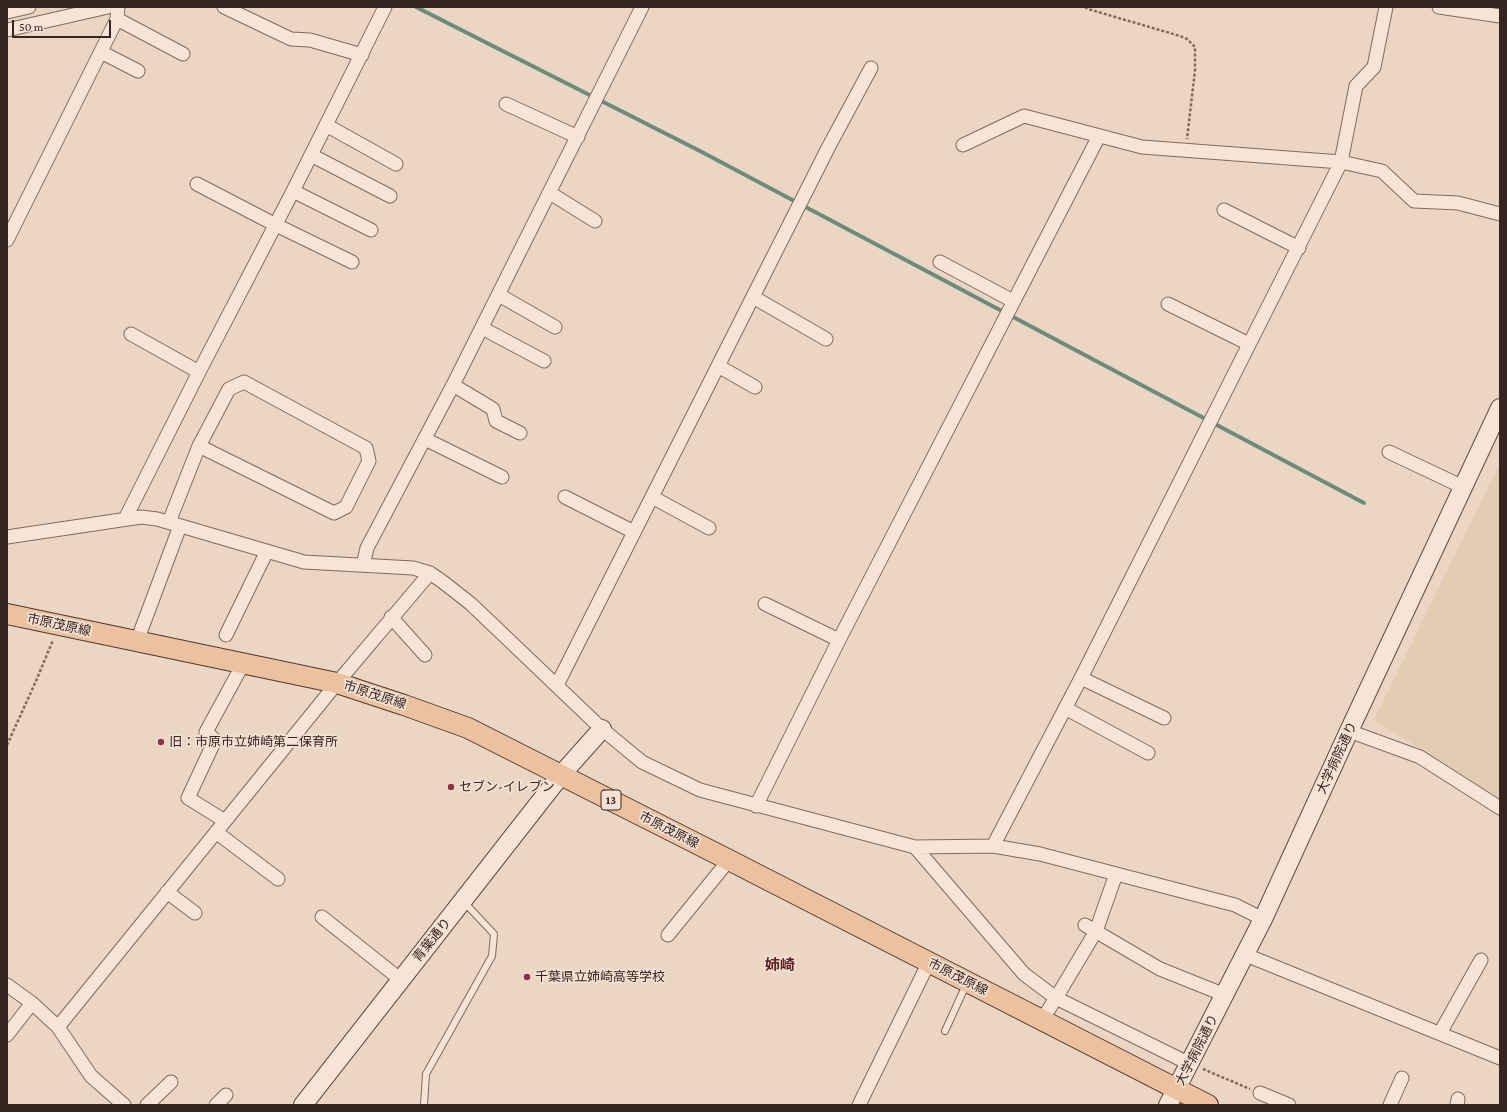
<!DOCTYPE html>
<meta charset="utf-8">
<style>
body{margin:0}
#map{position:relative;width:1507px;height:1112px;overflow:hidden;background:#ebd6c4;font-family:"Crimson Pro",serif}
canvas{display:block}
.frame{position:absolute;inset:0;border:8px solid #35241f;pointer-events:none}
.scale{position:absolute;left:12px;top:20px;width:99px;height:18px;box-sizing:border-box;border:2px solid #35241f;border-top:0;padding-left:5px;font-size:12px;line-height:14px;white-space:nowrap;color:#35241f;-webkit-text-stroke:3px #f3e2d3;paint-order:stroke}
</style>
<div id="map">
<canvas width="1507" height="1112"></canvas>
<div class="frame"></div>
<div class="scale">50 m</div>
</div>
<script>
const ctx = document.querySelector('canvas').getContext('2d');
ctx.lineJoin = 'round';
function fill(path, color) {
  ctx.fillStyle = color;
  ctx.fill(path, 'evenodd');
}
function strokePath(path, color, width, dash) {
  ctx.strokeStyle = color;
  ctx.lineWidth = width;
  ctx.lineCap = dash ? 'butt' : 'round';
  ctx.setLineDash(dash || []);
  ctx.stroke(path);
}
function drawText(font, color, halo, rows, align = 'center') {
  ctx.font = font + ' "Crimson Pro","Noto Sans JP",serif';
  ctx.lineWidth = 3.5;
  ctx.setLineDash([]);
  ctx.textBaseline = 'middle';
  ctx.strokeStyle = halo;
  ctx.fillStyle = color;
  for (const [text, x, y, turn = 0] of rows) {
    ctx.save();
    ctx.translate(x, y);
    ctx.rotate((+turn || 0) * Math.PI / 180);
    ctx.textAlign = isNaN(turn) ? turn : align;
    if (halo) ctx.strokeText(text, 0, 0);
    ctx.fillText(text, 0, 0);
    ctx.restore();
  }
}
fill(new Path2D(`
 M1500,463v336l-126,-79z`), '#e0cdb2');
strokePath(new Path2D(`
 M416,7l284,144 664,352`), '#6d8b7d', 4);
const lane = new Path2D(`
 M945,1031l21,-46
 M424,1105l2,-31 66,-118 2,-22 -30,-32`);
const street = new Path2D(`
 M224,7l67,32 19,1 52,15
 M1439,7l61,9
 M7,12l22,-5
 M117,19l66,35
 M7,30l101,-23
 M101,52l37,19
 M506,104l72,33
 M326,125l70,39
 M963,145l61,-29 118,31 199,15 41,9 32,30 44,2 42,11
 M311,155l79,41
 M197,184l77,40 78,38
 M293,191l78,39
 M550,193l45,28
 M1224,210l75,38
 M7,240l110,-221 1,-12
 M940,262l73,39
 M499,295l56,32
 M753,297l73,42
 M1168,304l81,40
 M482,328l62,33
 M131,334l68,38
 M718,366l37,21
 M453,385l40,24 3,12 24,12
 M425,439l77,38
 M1389,452l74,35
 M565,497l69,35
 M652,497l57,31
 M125,519l74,-147 94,-181 92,-184
 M169,522l30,-76 30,-57 15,-7 122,66 3,13 -23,46 -12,6 -135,-67
 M7,537l134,-20 16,2 147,43 109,6 17,5 13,9 28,22 131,125 40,33 58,28 215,57 78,-1 47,8 195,51 28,14
 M363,565l4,-17 86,-163 189,-378
 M765,604l74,36
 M391,617l34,38
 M226,635l41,-84
 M137,641l43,-115
 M1081,678l83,40
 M557,685l271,-537 43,-80
 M1065,708l83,45
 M1349,731l71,26 80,51
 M756,806l83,-166 260,-504
 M225,821l-37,-23 27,-58 -9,-8 37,-68
 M216,832l62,47
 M993,846l88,-168 260,-516 15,-76 18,-19 12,-60
 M915,847l109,127 32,24 134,66
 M167,892l28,21
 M322,917l79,63
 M1085,925l75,44 65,26
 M668,935l61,-75
 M1246,955l254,103
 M7,985l25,18 26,24 33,49 33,29
 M1042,1020l14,-22 40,-67 20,-57
 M58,1027l279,-344 93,-110
 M1440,1033l41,-73
 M7,1035l25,-32
 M1260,1093l29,12
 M147,1105l24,-23
 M216,1105l10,-10
 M859,1105l70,-143
 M1390,1105l12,-27
 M1457,1105l1,-6`);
const secondary = new Path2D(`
 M303,1105l258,-330 41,-46
 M1168,1105l95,-186 86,-188 151,-323`);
const primary = new Path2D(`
 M7,614l330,69 67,22 64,23 261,132 479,245`);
strokePath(lane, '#84685c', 8);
strokePath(street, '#84685c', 15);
strokePath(secondary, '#66493f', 20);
strokePath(primary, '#523830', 22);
strokePath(new Path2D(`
 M1085,7l3,2 92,27 7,3 8,8v23l-8,69
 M7,745l29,-64 17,-41
 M1203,1069l47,20`), '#84685c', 2.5, [3, 2]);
strokePath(lane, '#f6e5d7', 6);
strokePath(street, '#f6e5d7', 13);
strokePath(secondary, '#f6e5d7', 18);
strokePath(primary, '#ebc19f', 20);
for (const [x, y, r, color] of [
 [161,742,4,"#8e3047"],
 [451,787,4,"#8e3047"],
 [527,977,4,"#8e3047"]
]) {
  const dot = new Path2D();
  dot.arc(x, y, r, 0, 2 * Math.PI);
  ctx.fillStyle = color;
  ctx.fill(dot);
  strokePath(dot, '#f3e2d3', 1.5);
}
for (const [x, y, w] of [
 [611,800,20]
]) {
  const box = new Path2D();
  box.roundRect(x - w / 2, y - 10, w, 20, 3);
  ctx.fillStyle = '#f3e2d3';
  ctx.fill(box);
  strokePath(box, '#35241f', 1);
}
drawText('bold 12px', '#35241f', null, [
 ["13",611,800]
]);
drawText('13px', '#35241f', '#f3e2d3', [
 ["市原茂原線",59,625,12],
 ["市原茂原線",375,695,18],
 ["大学病院通り",1337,758,-65],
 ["市原茂原線",669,830,27],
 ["青葉通り",432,940,-51],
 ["市原茂原線",958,977,27],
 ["大学病院通り",1197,1050,-63]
]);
drawText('13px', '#35241f', '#f3e2d3', [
 ["旧：市原市立姉崎第二保育所",169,742],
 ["セブン-イレブン",459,787],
 ["千葉県立姉崎高等学校",535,977]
], 'left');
drawText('bold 15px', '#5e2123', '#f3e2d3', [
 ["姉崎",780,965]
]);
</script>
